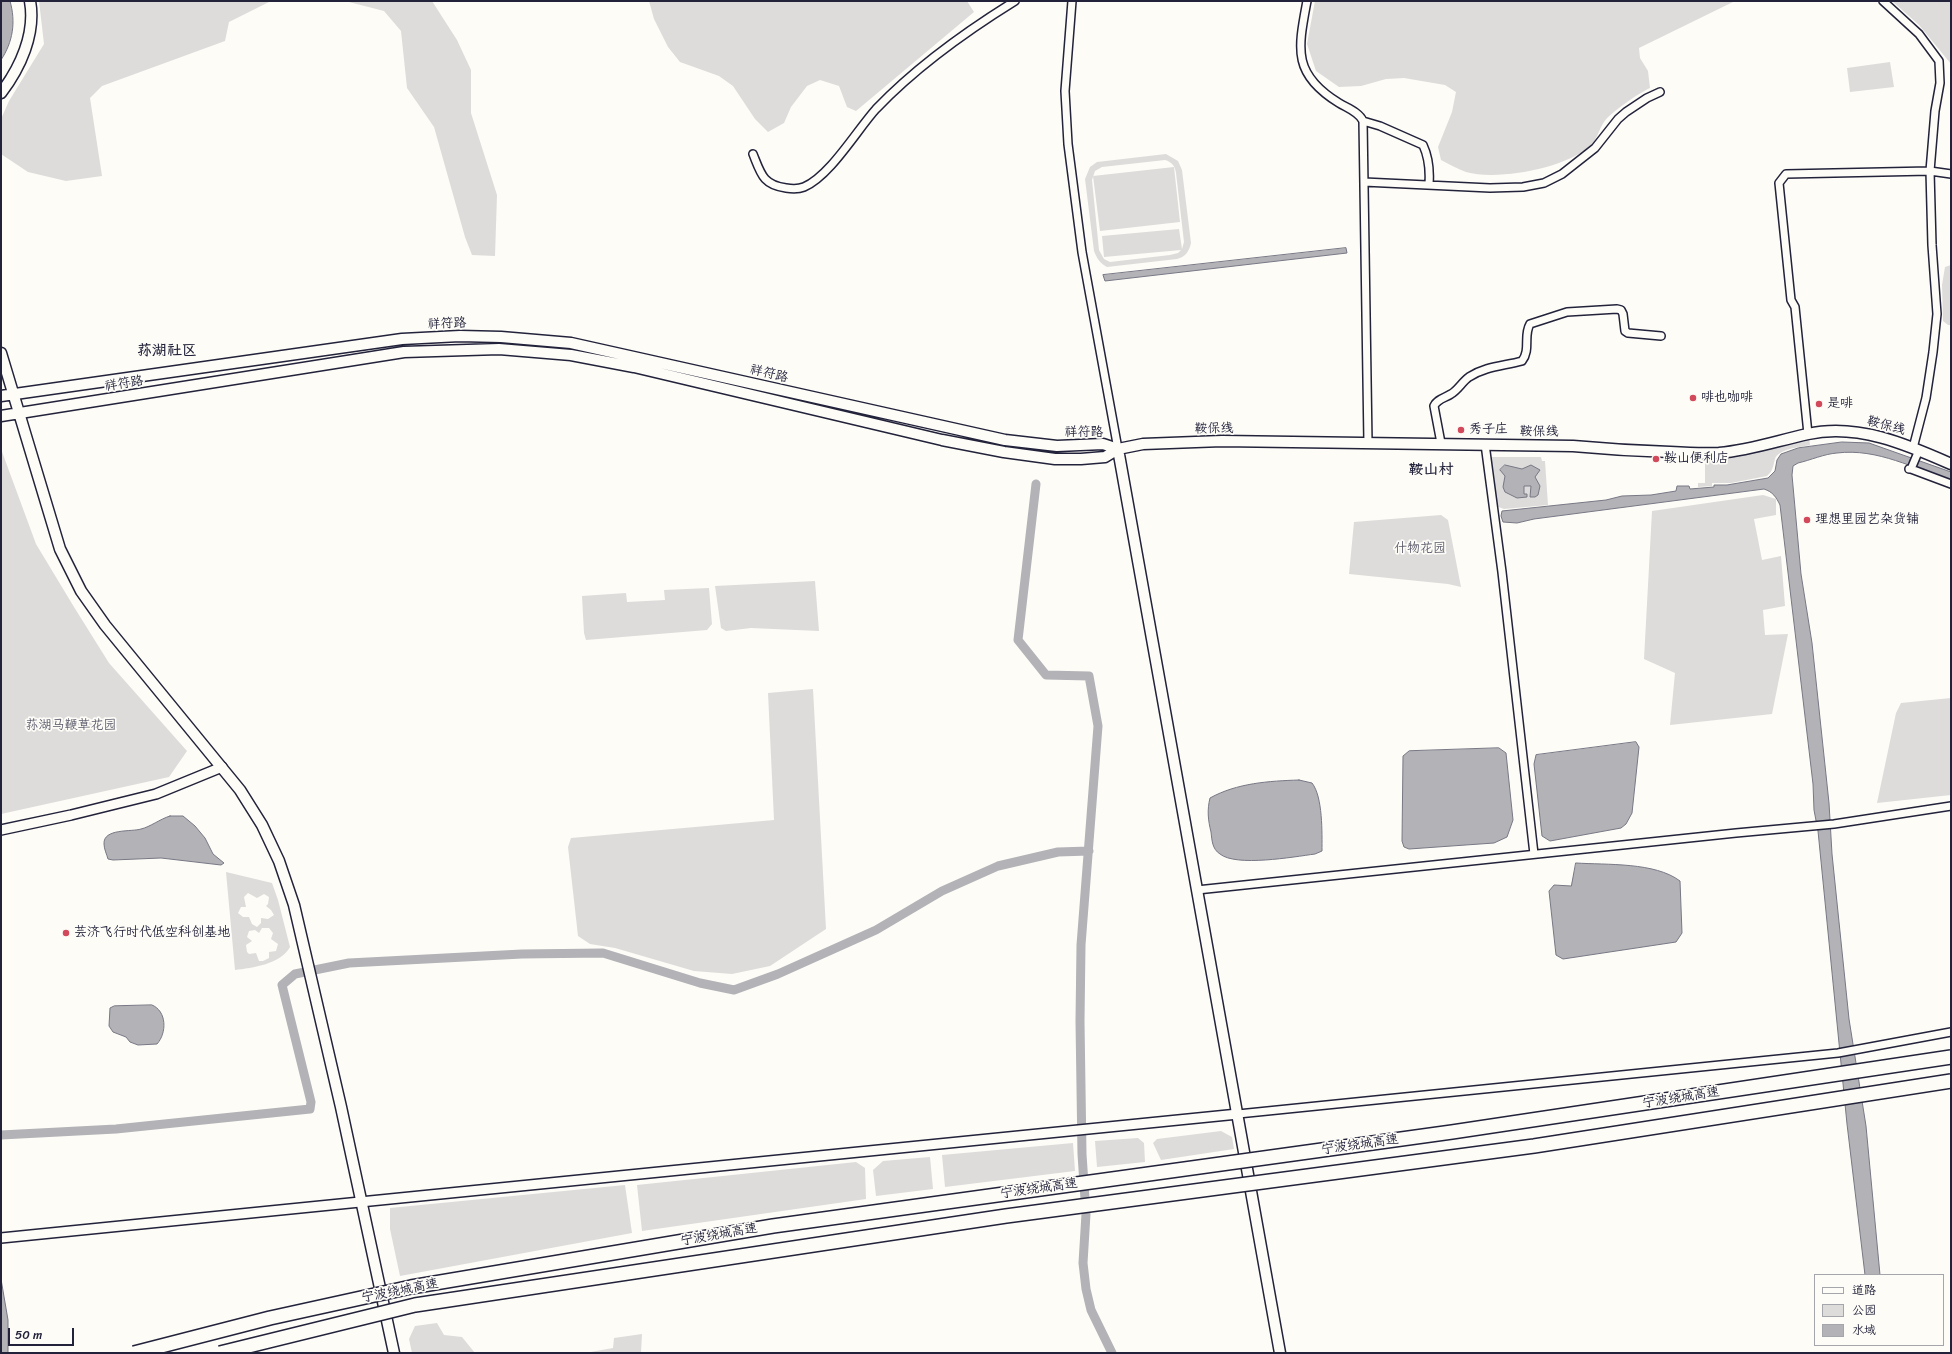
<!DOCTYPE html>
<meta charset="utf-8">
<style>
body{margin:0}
#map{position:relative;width:1952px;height:1354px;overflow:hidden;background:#fdfcf7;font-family:Sriracha,"LXGW WenKai TC",sans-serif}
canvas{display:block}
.frame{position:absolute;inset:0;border:2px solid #22223b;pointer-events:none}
.legend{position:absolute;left:1814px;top:1274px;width:130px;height:72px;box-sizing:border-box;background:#fdfcf7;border:1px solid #a5a5ac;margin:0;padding:5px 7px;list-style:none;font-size:12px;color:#22223b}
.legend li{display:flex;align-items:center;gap:8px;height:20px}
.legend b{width:20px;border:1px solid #a5a5ac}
.scale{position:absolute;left:8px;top:1328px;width:66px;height:18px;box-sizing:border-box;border:2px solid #22223b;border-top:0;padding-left:5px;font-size:12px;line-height:14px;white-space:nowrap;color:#22223b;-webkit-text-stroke:3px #fdfcf7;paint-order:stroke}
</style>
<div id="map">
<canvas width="1952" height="1354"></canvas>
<div class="frame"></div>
<ul class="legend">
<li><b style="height:5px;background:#fdfcf7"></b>道路</li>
<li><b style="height:11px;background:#dddcdb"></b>公园</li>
<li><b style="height:11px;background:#b2b2b7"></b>水域</li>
</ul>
<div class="scale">50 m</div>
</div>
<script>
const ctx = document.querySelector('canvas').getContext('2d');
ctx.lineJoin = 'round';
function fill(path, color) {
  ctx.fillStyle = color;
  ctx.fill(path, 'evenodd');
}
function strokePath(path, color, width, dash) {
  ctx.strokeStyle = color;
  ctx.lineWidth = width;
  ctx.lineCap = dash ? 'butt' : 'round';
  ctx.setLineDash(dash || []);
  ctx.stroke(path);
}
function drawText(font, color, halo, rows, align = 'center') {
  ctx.font = font + ' Sriracha,"LXGW WenKai TC",sans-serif';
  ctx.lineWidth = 3.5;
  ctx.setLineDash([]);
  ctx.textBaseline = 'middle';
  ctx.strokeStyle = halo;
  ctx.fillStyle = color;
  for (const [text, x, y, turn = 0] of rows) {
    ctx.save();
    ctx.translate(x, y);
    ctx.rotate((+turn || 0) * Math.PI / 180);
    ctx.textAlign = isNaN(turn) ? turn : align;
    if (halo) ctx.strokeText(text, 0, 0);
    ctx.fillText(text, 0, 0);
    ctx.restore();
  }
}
fill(new Path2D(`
 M39,1h232l-42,21 -4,19 -123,45 -12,12 12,78 -36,5 -38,-9 -27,-18v-35l8,-18 35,-57z
 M345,1h87l25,39 14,30v43l26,82 -2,61 -23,-1 -7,-18 -31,-110 -27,-39 -6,-57 -17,-20z
 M649,1h318l7,11 -118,99 -9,-4 -8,-21 -19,-6 -13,6 -16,21 -7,16 -16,9 -13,-13 -22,-33 -14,-10 -39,-14 -12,-15 -14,-28z
 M1315,1h420l-96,47 1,10 8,13 2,17c-11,5 -39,24 -46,34 -5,7 -7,18 -14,24 -24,22 -92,35 -124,26 -8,-3 -17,-8 -25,-12l-3,-13 14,-35 4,-20 -11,-7 -41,-7 -18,1 -25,7 -22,1 -23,-16 -9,-27z
 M1892,1h59v63l-32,-39z
 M1890,62l4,25 -44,5 -3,-24z
 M1166,154l12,7 4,9 9,73c-2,9 -6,14 -14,16l-70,8c-7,-4 -10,-8 -13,-16l-9,-72 5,-12 7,-5zM1165,160c7,2 10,6 11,13l8,69 -2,7 -3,-20 -77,7 2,21 77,-7 -3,3 -8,2 -60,7 -6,-3 -5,-9 -7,-70 3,-9 7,-4z
 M1174,167l6,55 -80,9 -7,-55z
 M1951,265v60h-3l-5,-4 -1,-36 3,-18z
 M1809,437l1,8c-10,2 -32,4 -35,14 -2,7 -2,12 -8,17l-36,7h-19v3l-14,1v-4h7v-27z
 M1,449l35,95 38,63 35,56 78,88 -18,26 -168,37z
 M1491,457h50l1,4h3l3,44 -44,4 -8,-3z
 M1763,495l13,4v16l-22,4 8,41 19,-4 4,50 -22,4 2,25 23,-1 -16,80 -102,11 5,-52 -31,-14 8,-148z
 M1441,515l7,5 13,67 -13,-3 -99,-10 5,-52z
 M815,581l4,50 -68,-3 -25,3 -5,-3 -6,-42z
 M709,588l3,36 -5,6 -121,10 -2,-7 -2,-37 44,-3 1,9 38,-2 -1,-10z
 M813,689l13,240 -56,37 -38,8 -38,-3 -79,-23 -25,-4 -12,-8 -10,-89 3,-9 203,-18 -6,-127z
 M1951,698v97l-74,8 19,-90 5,-10z
 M226,872l46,11 6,17 12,47c-9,17 -38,21 -55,23zM248,893l9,5 7,-4 5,3 -1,7 -2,2 5,4 3,5 -6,4 -7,-1v5l-4,4 -5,-3 -3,-7h-6l-5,-4 3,-6h5l-2,-10zM262,928h7l4,5 -2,6 7,5 -2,7 -7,1v6l-6,3h-4l-3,-8 -7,1 -2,-2 -1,-7 6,-4 -5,-4 2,-6 6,-1 4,3z
 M1221,1131l11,6 2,12 -73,11 -8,-17 4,-4z
 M1138,1138l6,5 1,19 -48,5 -2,-26z
 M1073,1143l2,28 -130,16 -3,-32z
 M930,1157l3,32 -57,7 -3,-26 10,-9z
 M856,1162l9,6 1,31 -224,32 -5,-46z
 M625,1185l7,48 -232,43 -10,-47v-21z
 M437,1323l7,12 18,2 13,16h-63l-3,-14 6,-13z
 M642,1334l-1,19h-56l28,-5 1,-10z`), '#dddcdb');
const water = new Path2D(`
 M1,1h9c6,21 3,41 -9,59z
 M1346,248l1,5 -242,28 -2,-6z
 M1842,442l27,1 82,29v8c-37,-11 -73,-32 -114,-27 -13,1 -26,7 -39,10l-5,3 -1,9 9,99 11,69 17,160 3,51 17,165 17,107 14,149h-15l-18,-151 -29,-293 -4,-21 -1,-26 -33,-279c-4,-8 -7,-13 -16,-16l-230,30 -17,4 -14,-1 -2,-6 1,-5 104,-11 16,-4 29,-1 25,-4 1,-5h12l1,3 24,-2v-2h13l41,-7 7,-7 2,-11 4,-6 17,-6z
 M1505,465l17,4 9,-4 9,5 -5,7 5,9 -2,9 -3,2h-5l1,-11h-7v8h3v3l-10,1 -12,-6 -2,-5 2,-11 -5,-6z
 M1636,742l3,5 -7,66 -6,11 -5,4 -71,13 -8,-5 -8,-72 2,-9z
 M1499,748l7,5 7,67 -6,17 -13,6 -85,6 -5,-2 -2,-6 1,-85 6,-5z
 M1299,780l13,3c11,14 10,50 10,68l-7,3c-22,3 -79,13 -95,0 -8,-5 -8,-14 -9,-22 -3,-12 -4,-22 -1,-34 27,-15 59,-17 89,-18z
 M170,816h13l12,10 10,12 8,16 11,9 -3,2 -60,-7 -48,2 -5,-1c-1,-4 -4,-10 -4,-15 -1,-16 28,-12 37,-15 9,-2 19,-10 29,-13z
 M1576,863c31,2 79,-1 104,18l2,52 -6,9 -113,17 -7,-4 -7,-64 5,-6 17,1z
 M152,1005c15,6 15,28 5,39l-19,1 -8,-3 -4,-5 -13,-5 -4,-6 1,-18 4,-2z
 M1,1279l7,41v33h-7z`);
fill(water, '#b2b2b7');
strokePath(water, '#787885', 1);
strokePath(new Path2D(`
 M1036,484l-18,156 28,35 43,1 9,50 -17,219 -1,76 2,133 4,60 -3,49 3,26 5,21 21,43
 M1,1135l115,-6 194,-20 1,-7 -29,-117 13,-11 54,-11 173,-9 81,-1 97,30 34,7 44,-16 98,-44 66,-39 56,-25 60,-14 31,-1`), '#b2b2b7', 9);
const minor = new Path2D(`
 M1072,1l-7,90 3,53 14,108 36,197
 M1307,1c-9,48 -15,73 32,102 8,5 20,9 24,18l5,322
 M1883,1l36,33 20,27 1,22 -5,28 -5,60 2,74 5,69 -4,38 -7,46 -13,50
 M1363,121l17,5 43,19c6,13 7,25 6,39
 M753,154c8,20 10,31 33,34 6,1 13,1 18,-1 26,-11 53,-57 72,-78 41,-43 89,-77 139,-108
 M1364,182l126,6 33,-1 21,-4 18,-9 33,-26 23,-29 8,-7 21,-14 13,-6
 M1808,434l-13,-127 -4,-7 -12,-117 7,-9 144,-3 21,3
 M1441,443l-7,-37c3,-7 11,-8 17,-12 7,-4 11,-12 18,-17 17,-11 35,-11 53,-16 9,-12 1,-25 8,-37l37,-12 50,-3 4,1 2,4 2,17 3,2 33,3
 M1485,444l17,128 32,282
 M1909,469h2l8,-19
 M1911,469l40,15
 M1197,890l539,-57 98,-9 117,-18
 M1238,1114l600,-61 113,-21`);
const tertiary = new Path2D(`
 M1,830l70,-15 85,-21 66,-27
 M1,1238l1237,-124`);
const secondary = new Path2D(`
 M1,93c19,-25 35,-59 29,-92
 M1,353l59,196 21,42 24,34 135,165 22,35 17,36 15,44 47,202 53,246
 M1,396l401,-57 58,-3 41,1 70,6 434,97 52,6 46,-2 15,5
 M1,416l403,-64 95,-3 72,6 63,12 308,73 62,12 51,7h26l24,-2 13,-8 25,-5 79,-3 351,5c32,3 64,5 97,6 16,1 32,2 49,1 32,-3 57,-12 89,-19 49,-11 98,10 143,30
 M1118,449l162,904`);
strokePath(minor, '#22223b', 10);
strokePath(tertiary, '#22223b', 12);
strokePath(secondary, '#22223b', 13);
strokePath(minor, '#fdfcf7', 7);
strokePath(tertiary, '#fdfcf7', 9);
strokePath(secondary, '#fdfcf7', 10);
const motorwayBridge = new Path2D(`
 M134,1353l136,-35 141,-31 362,-61 679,-94 499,-75
 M220,1353l195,-48 591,-89 528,-70 417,-65`);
strokePath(motorwayBridge, '#22223b', 16, []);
strokePath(motorwayBridge, '#fdfcf7', 13);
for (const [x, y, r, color] of [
 [1693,398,4,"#d1495b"],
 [1819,404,4,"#d1495b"],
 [1461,430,4,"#d1495b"],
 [1656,459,4,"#d1495b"],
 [1807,520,4,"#d1495b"],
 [66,933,4,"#d1495b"]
]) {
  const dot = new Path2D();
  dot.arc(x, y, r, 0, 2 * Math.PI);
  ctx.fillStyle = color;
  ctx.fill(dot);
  strokePath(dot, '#fdfcf7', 1.5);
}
drawText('13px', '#22223b', '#fdfcf7', [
 ["祥符路",447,324,-2],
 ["祥符路",769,374,13],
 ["祥符路",124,384,-9],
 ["鞍保线",1886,426,15],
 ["鞍保线",1214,429,-1],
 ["鞍保线",1539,432,1],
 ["祥符路",1084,433],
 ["宁波绕城高速",1681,1098,-9],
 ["宁波绕城高速",1360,1145,-8],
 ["宁波绕城高速",1039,1189,-8],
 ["宁波绕城高速",719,1235,-10],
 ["宁波绕城高速",400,1291,-11]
]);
drawText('13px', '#22223b', '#fdfcf7', [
 ["啡也咖啡",1701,398],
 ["是啡",1827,404],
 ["秀子庄",1469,430],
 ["鞍山便利店",1664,459],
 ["理想里园艺杂货铺",1815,520],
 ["芸济飞行时代低空科创基地",74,933]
], 'left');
drawText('13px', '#5a5a6b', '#fdfcf7', [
 ["什物花园",1420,549],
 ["荪湖马鞭草花园",71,726]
]);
drawText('bold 15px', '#22223b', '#fdfcf7', [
 ["荪湖社区",167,351],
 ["鞍山村",1431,470]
]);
</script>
